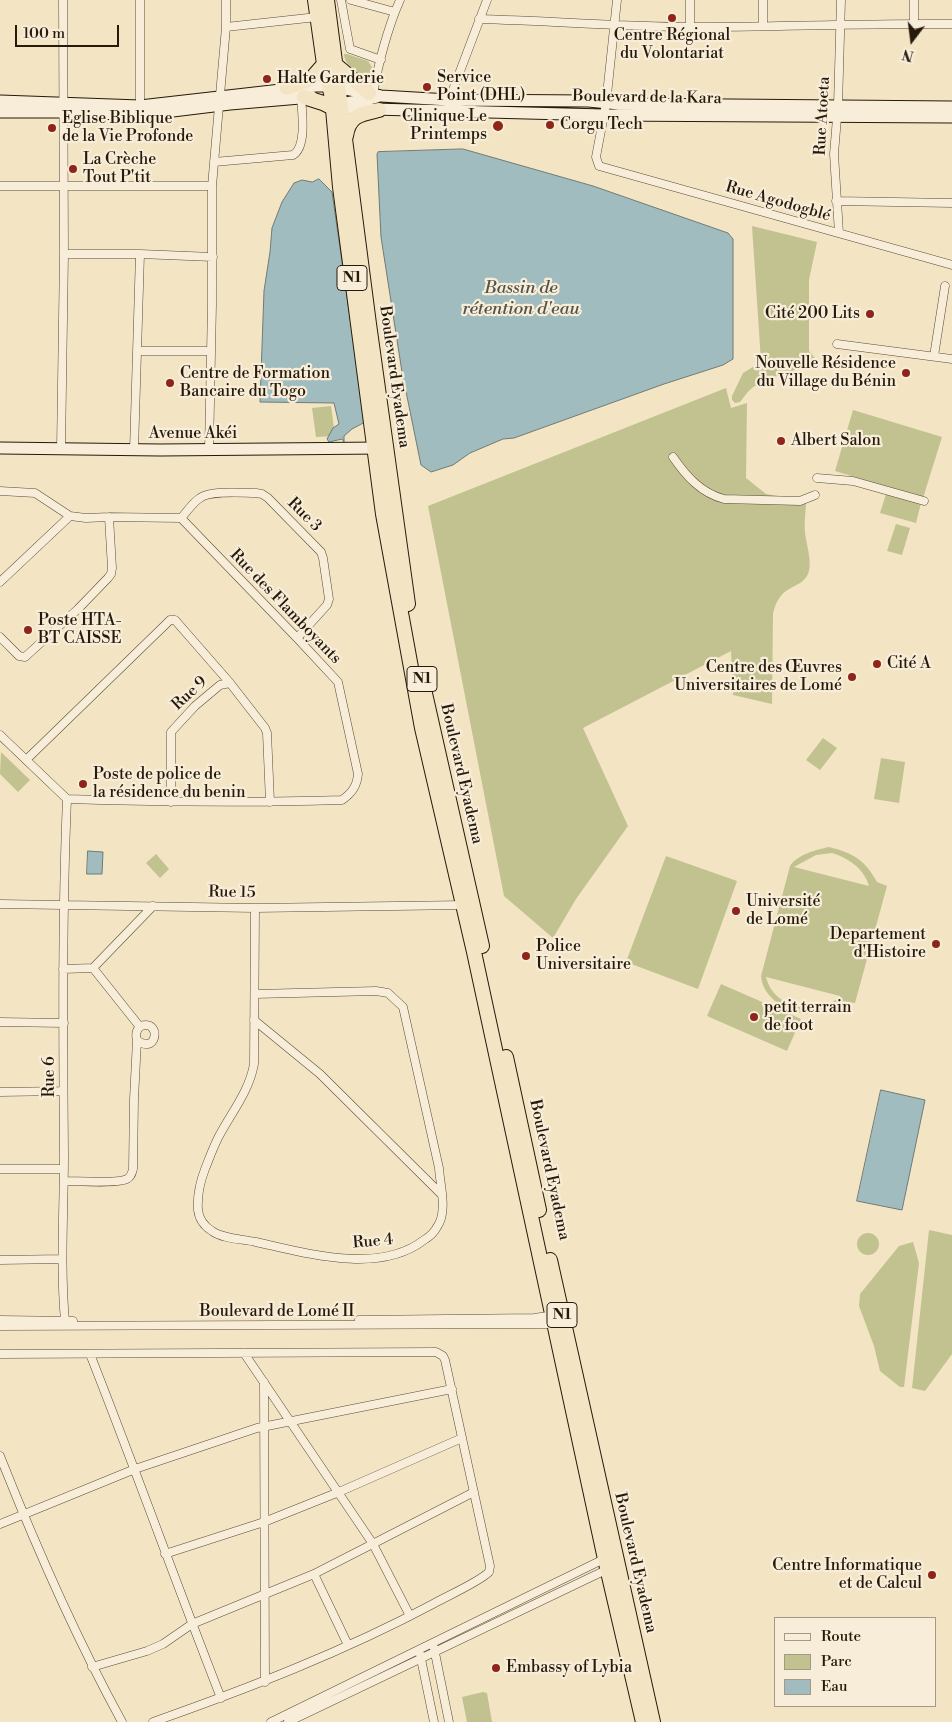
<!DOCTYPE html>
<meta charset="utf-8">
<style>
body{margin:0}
#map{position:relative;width:952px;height:1722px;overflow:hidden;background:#f3e4c4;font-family:"Libre Bodoni",serif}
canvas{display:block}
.legend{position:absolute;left:774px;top:1617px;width:162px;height:90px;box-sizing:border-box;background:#f7edd9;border:1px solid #a39986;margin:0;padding:6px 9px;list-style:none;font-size:15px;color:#261a0a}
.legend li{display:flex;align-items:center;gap:10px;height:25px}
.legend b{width:25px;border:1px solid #a39986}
.north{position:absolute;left:887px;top:15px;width:50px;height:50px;-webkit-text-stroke:4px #f7edd9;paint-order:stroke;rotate:195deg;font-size:14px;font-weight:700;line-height:20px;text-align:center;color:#261a0a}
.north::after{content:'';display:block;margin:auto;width:18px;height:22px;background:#261a0a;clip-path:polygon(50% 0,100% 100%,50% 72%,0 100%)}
.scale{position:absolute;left:15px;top:25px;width:104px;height:22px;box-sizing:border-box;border:2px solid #261a0a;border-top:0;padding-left:6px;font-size:15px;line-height:18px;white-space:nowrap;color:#261a0a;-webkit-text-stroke:4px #f7edd9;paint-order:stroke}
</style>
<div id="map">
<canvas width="952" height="1722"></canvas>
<ul class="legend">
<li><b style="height:6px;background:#f7edd9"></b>Route</li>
<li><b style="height:14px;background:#c1c290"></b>Parc</li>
<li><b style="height:14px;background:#a0bcbe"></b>Eau</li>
</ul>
<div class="north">N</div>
<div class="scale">100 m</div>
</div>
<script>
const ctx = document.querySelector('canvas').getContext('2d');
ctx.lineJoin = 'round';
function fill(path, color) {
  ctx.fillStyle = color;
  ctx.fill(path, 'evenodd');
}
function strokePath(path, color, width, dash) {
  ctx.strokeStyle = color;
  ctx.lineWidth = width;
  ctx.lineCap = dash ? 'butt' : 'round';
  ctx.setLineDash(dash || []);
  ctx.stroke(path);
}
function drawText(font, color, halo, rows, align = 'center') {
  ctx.font = font + ' "Libre Bodoni",serif';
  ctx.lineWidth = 4.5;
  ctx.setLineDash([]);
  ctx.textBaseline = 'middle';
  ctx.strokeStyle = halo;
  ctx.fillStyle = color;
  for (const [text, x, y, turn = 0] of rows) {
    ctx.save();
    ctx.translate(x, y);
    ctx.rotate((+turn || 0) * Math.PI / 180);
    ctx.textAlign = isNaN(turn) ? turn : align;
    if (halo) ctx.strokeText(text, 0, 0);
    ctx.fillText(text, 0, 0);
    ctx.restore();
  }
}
fill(new Path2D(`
 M344,54h3l21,7 4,6 -4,12c-9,-5 -24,-14 -24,-25z
 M752,226l65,16 -8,38v71l11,13 -1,4c-16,-3 -53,10 -67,20 -5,4 -8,9 -12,14l-5,1 -3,-3v-4l11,-23 18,-11z
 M726,388l5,20 16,-5 -1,75 20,16 40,7c0,10 -2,21 -1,31 1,12 8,31 3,42 -8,17 -28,8 -35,40l-1,90 -39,-9 -2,-44 -148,77 45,98 -52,73 -23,39 -49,-42 -76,-390z
 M331,406l4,30 -19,1 -4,-29z
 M853,410l89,27 -19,61 -88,-27z
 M886,494l35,9 -5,20 -36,-10z
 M896,524l14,4 -8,27 -15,-4z
 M823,738l14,10 -17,22 -14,-10z
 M1,752l29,28 -12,12 -18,-18z
 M881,758l24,4 -6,41 -25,-4z
 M829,847c24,6 36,13 48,35l10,4 -32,117 -14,-2c-6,3 -13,9 -20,11 -23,7 -58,-10 -60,-36l29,-110c8,-12 26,-16 39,-19zM832,853c16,5 32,15 37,33l-75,-19 22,-12zM766,977l74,19v1c-24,20 -66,12 -74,-20z
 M156,854l13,15 -9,9 -14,-15z
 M666,856l71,25 -39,108 -72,-27z
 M721,984l80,35 -14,32 -80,-35z
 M929,1230l23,5v119l-27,37 -13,-3z
 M857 1244a11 11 0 1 1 22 0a11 11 0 1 1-22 0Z
 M913,1242l6,21 -15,124h-4l-20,-16 -6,-25 -15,-40 1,-12 39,-48z
 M483,1692l4,1 5,29h-25l-5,-25z`), '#c1c290');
const water = new Path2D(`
 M463,149l130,37 135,47 5,6v120l-10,6 -59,19 -150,54 -11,1 -33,14 -17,12 -22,7 -10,-7 -19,-93 -21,-135 -4,-83 1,-2z
 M319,179l13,13 33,230 -13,7 -8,7v6l-2,-3 -13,3 -2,-3 6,-11 6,-4 -5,-21 -74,-1 4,-111 6,-39 2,-24 10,-26 12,-19 8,-3 10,2z
 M88,851l15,1 -1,22h-15z
 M881,1090l44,10 -23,110 -45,-9z`);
fill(water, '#a0bcbe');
strokePath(water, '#6f7b76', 1);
const street = new Path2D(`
 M341,0l9,49 31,11
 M351,0l44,12
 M617,0l-11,104 -10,53 3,9 353,99
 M763,0v26
 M479,19c70,2 141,7 212,8 87,0 174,-4 261,-3
 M914,24v-24
 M226,27l91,-10
 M690,27v-27
 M220,95l6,-68v-27
 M373,96c4,-29 15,-69 27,-96
 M448,103l39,-103
 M140,111v-111
 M214,162l79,-7c14,-8 9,-43 8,-58
 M0,186h212
 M836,201l116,2
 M839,233l-5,-79 4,-48 3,-106
 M64,254h76l73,3
 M837,344l115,15
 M137,351h74
 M934,356l11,-70
 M61,449l3,-195 -1,-254
 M134,450l6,-196
 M209,450l3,-146v-118l7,-80
 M673,457c13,19 28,36 51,42l76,2 15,-6
 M817,478l36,3 71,20
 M0,491l35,2 35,23
 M181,518c6,-6 11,-15 19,-20 11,-8 42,-5 56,-5l6,1 6,4 53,54 2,6 6,41 -2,6 -30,33
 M0,582l70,-66 16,2 23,-1 72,1 116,120 41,44 20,92c-1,12 -6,19 -16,26 -92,3 -183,2 -275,-1l-67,-64
 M0,637l19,19 6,1 53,-48 30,-31 3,-4 1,-6 -3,-51
 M26,760l140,-136 4,-4h5l55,63 35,45 2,5 3,69
 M171,802v-70l24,-26 25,-21 10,-2
 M0,904l255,4 210,-3
 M93,968l47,59
 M63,969l30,-1 60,-62
 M255,994l121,-3 12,2 15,14 36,161c1,17 9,44 -2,59 -3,6 -8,10 -13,13 -45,35 -118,13 -168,2 -14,-3 -33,-3 -44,-11 -8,-5 -13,-12 -14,-21 -1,-14 2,-28 7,-41 4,-10 8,-21 13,-31 13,-25 31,-46 36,-74l1,-156
 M254,1020l66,54 122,121
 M0,1022l64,1
 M0,1092l63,-1
 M0,1169h64
 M64,1181c13,0 53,3 63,-2 4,-2 5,-6 6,-10l1,-70 3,-59c-2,-6 0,-15 8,-15 16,-1 11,30 -8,15
 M0,1260l62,-1
 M0,1320l73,1
 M359,1320l175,-2 21,-3
 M65,1321c-5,-56 -1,-111 -1,-167 -1,-118 -2,-237 3,-355
 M0,1326l555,-2
 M244,1353l129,191 37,72
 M0,1354l436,-2 7,4 2,4 45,206 -1,6c-10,10 -42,24 -56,32 -90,48 -184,84 -280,118
 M90,1354c45,114 86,229 131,344
 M264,1382l1,300
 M0,1456c36,91 75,180 122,266
 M0,1524l135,-55 122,-41 195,-39
 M165,1554l99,-32 75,-30 123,-54
 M314,1574l34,71
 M434,1648l15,74
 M420,1654l14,68
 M92,1667l55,-16 16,-7 29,-20 122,-50 160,-82
 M271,1722l335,-164
 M288,1722l320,-153`);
const secondary = new Path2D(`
 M0,101l140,5 176,-20h14l51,10 68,4 139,1 31,3 333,3
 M341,104l36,-7
 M334,108l270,7 348,2
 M0,112h76l64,3 90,-11 82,-7
 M0,448l160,2 221,-2`);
const highway = new Path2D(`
 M315,0l9,64 8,34 8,89 43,327 39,214 52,224 131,607 38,163
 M327,0l42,324 39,280
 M336,65l33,28
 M287,88l24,-9 13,-15
 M304,97l19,6 10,5
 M346,136c3,-21 15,-22 33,-26
 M424,689l58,257
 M506,1057l33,153
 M550,1260l103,462`);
strokePath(street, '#594c38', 9);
strokePath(secondary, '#261a0a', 13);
strokePath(highway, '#261a0a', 16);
strokePath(street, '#f7edd9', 8);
strokePath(secondary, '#f7edd9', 11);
strokePath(highway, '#f3e4c4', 14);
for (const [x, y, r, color] of [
 [672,18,5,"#8f2418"],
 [267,79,5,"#8f2418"],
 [427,87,5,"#8f2418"],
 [550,125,5,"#8f2418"],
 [498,126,6,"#8f2418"],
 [52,128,5,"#8f2418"],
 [73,169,5,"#8f2418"],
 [870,314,5,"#8f2418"],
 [906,373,5,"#8f2418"],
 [170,383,5,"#8f2418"],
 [781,441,5,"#8f2418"],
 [28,630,5,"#8f2418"],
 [877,664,5,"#8f2418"],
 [852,677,5,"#8f2418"],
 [83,784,5,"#8f2418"],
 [736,911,5,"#8f2418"],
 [936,944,5,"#8f2418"],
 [526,956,5,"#8f2418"],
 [754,1017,5,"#8f2418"],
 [932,1575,5,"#8f2418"],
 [496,1668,5,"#8f2418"]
]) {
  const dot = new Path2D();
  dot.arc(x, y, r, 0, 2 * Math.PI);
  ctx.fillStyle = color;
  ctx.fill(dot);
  strokePath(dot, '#f7edd9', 2);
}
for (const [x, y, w] of [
 [352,278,30],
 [422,679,30],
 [562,1315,30]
]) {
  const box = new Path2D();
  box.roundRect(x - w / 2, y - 12.5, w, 25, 4);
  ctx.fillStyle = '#f7edd9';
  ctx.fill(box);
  strokePath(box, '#261a0a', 1);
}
drawText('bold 15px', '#261a0a', null, [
 ["N1",352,278],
 ["N1",422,679],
 ["N1",562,1315]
]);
drawText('16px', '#261a0a', '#f7edd9', [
 ["Centre Régional",672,36,"center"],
 ["du Volontariat",672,54,"center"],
 ["Service",437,78],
 ["Point (DHL)",437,96],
 ["Halte Garderie",277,79],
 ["Clinique Le",487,117,"right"],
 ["Printemps",487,135,"right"],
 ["Eglise Biblique",62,119],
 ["de la Vie Profonde",62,137],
 ["Corgu Tech",560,125],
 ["La Crèche",83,160],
 ["Tout P'tit",83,178],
 ["Cité 200 Lits",860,314,"right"],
 ["Nouvelle Résidence",896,364,"right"],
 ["du Village du Bénin",896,382,"right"],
 ["Centre de Formation",180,374],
 ["Bancaire du Togo",180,392],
 ["Albert Salon",791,441],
 ["Poste HTA-",38,621],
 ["BT CAISSE",38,639],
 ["Cité A",887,664],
 ["Centre des Œuvres",842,668,"right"],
 ["Universitaires de Lomé",842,686,"right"],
 ["Poste de police de",93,775],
 ["la résidence du benin",93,793],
 ["Université",746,902],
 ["de Lomé",746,920],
 ["Departement",926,935,"right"],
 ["d'Histoire",926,953,"right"],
 ["Police",536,947],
 ["Universitaire",536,965],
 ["petit terrain",764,1008],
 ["de foot",764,1026],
 ["Centre Informatique",922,1566,"right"],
 ["et de Calcul",922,1584,"right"],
 ["Embassy of Lybia",506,1668]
], 'left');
drawText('16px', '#261a0a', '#f7edd9', [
 ["Boulevard de la Kara",647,98,1],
 ["Rue Atoeta",823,116,-87],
 ["Rue Agodogblé",778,202,16],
 ["Boulevard Eyadema",394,377,82],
 ["Avenue Akéi",193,434],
 ["Rue 3",304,515,45],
 ["Rue des Flamboyants",285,607,46],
 ["Rue 9",190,694,-43],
 ["Boulevard Eyadema",461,774,77],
 ["Rue 15",232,893,1],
 ["Rue 6",50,1077,-90],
 ["Boulevard Eyadema",549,1170,78],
 ["Rue 4",373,1242,-5],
 ["Boulevard de Lomé II",277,1312],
 ["Boulevard Eyadema",635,1563,77]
]);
drawText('italic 18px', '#515349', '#f7edd9', [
 ["Bassin de",521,289],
 ["rétention d'eau",521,310]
]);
</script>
